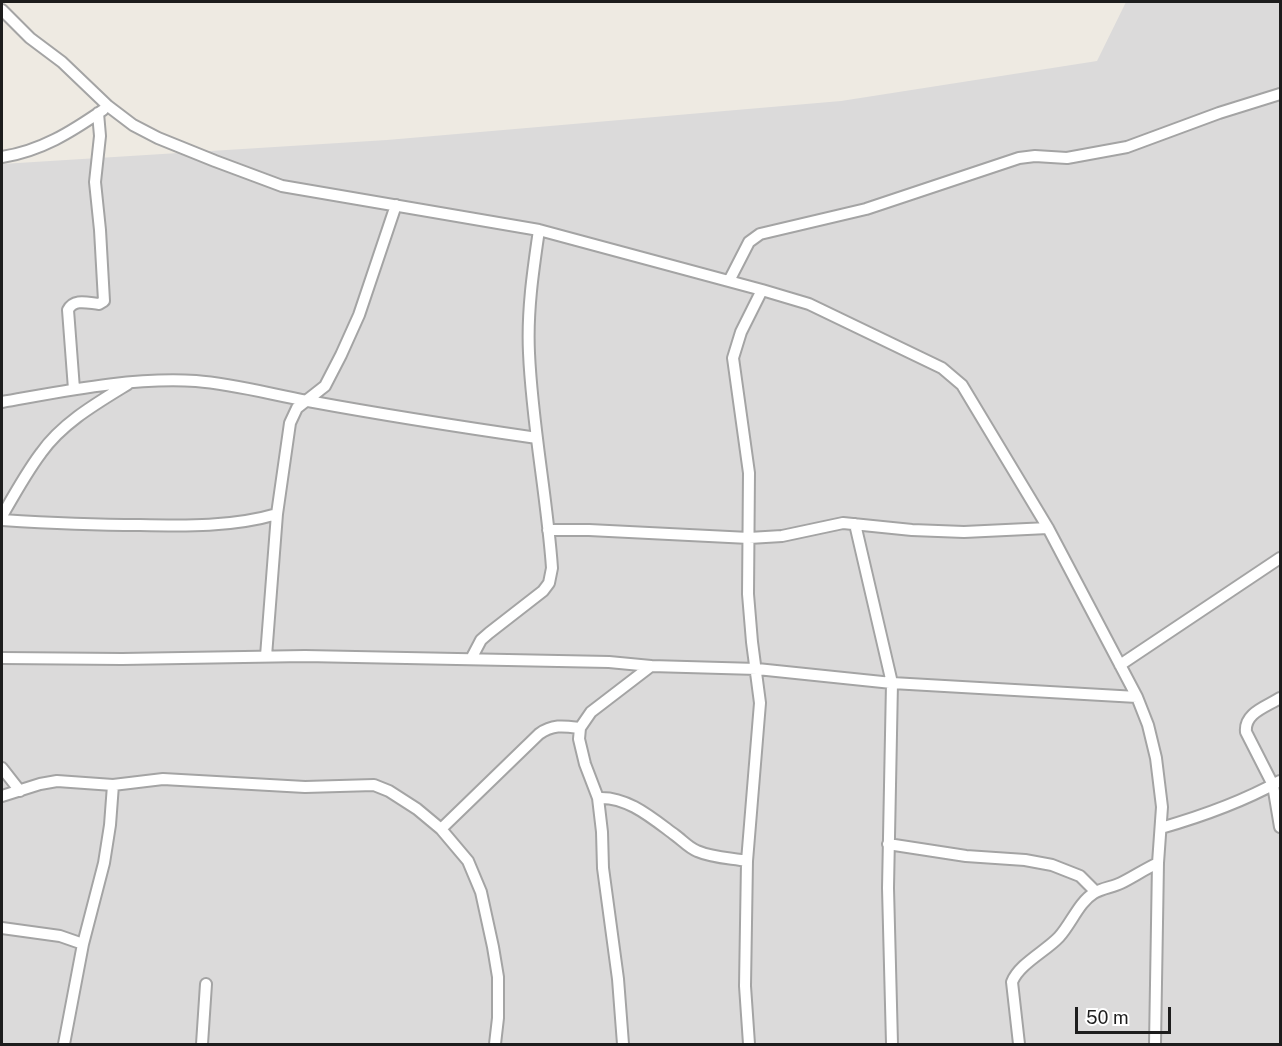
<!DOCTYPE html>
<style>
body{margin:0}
#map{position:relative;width:1282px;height:1046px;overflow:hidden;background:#eeeae2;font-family:"Public Sans",sans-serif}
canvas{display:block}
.frame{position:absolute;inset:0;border:3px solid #1d1d1d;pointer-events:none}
.scale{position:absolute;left:1075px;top:1007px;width:96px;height:27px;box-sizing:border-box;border:3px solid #1d1d1d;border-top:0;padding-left:8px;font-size:18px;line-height:21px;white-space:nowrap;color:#1d1d1d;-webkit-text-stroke:4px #fff;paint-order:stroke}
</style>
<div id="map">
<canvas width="1282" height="1046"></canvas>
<div class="frame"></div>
<div class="scale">50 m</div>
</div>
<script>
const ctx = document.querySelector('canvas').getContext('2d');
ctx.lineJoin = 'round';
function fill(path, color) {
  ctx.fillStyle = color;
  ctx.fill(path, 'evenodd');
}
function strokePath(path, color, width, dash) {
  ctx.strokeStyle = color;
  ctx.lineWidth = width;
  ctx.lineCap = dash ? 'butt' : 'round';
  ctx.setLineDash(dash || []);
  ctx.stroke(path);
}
fill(new Path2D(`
 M1126,2h154v1042h-1278v-880l385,-24 454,-39 256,-40z`), '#dbdada');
const street = new Path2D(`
 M2,10l28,28 32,24 46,44 25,19 25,13 57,23 67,25 257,44 223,60 47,14 133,64 20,17 86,143 89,169 11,28 8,33 6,49 -4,56 -3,181
 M2,157c39,-6 69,-25 101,-47
 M729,281l20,-39 11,-8 106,-25 153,-51 16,-2 32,2 60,-11 92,-34 61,-19
 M74,389l-6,-79c6,-12 20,-7 31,-6l5,-3 -4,-71 -5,-48 5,-46 -2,-23
 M2,402c63,-11 129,-25 194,-21 38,3 74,13 112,20 76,14 153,26 229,37
 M2,516c12,-21 24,-43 39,-63 21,-30 56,-50 87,-69
 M2,520c46,3 92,5 138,5 46,1 93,2 137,-11
 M855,524l37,159 -4,205 4,156
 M548,530h41l160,8 33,-2 61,-13 69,7 52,2 84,-4
 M266,656l11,-142 13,-91 7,-15 28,-22 16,-31 18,-40 37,-110
 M2,658l120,1 183,-3 304,6 42,4 106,3 135,14 245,14
 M471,659l10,-19 8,-7 54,-42 6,-8 3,-15c-5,-72 -20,-143 -23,-215 -2,-42 4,-82 10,-123
 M1120,665l160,-107
 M1280,698c-14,9 -36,15 -34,34l27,53 7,42
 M2,768l18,23
 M2,796l38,-12 17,-3 56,4 50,-6 142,8 69,-2 15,6 28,18 24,20 27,32 13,31 12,55 5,30v41l-3,26
 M598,798c29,-2 54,20 77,37 7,5 14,13 22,16 16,7 34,7 50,10
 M1161,828c42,-12 81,-26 119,-47
 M441,829l98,-95c14,-10 25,-8 41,-6
 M888,844l78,12 59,4 27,5 28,11 16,16
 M2,928l58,8 23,8
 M64,1044l19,-100 21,-81 6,-38 3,-40
 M202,1044l4,-60
 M623,1044l-5,-65 -15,-111 -1,-36 -4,-34 -13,-34 -6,-25 1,-11 11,-16 60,-46
 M749,1044l-4,-58 2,-125 13,-158 -8,-61 -4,-48 1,-121 -16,-115 8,-26 21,-42
 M1019,1044l-7,-62c7,-18 34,-31 47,-45 12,-13 20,-35 35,-44 8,-5 19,-6 27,-10 12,-6 24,-14 37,-20`);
strokePath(street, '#a4a4a4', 14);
strokePath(street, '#fff', 10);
</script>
